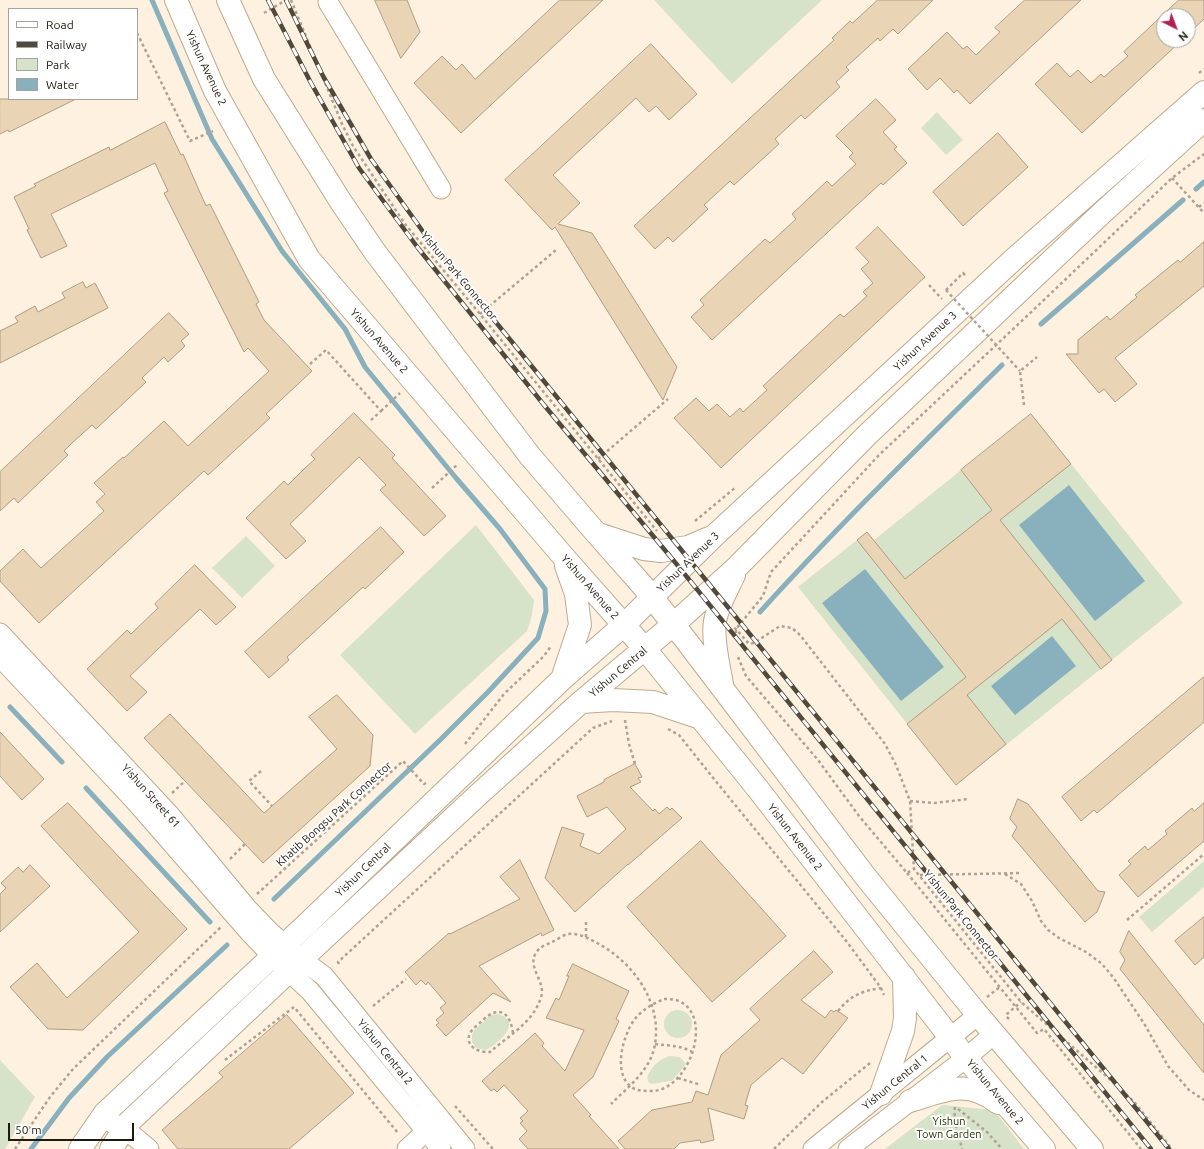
<!DOCTYPE html>
<style>
body{margin:0}
#map{position:relative;width:1204px;height:1149px;overflow:hidden;background:#fef1df;font-family:Ubuntu,sans-serif}
canvas{display:block}
.legend{position:absolute;left:8px;top:8px;width:130px;height:92px;box-sizing:border-box;background:#fff;border:1px solid #a6a39f;margin:0;padding:5px 7px;list-style:none;font-size:12px;color:#20190e}
.legend li{display:flex;align-items:center;gap:8px;height:20px}
.legend b{width:20px;border:1px solid #a6a39f}
.north{position:absolute;left:1156px;top:8px;width:40px;height:40px;box-sizing:border-box;background:#fff;border:1px solid #a6a39f;border-radius:50%;rotate:138deg;font-size:11px;font-weight:700;line-height:16px;text-align:center;color:#20190e}
.north::after{content:'';display:block;margin:auto;width:14px;height:18px;background:#b02053;clip-path:polygon(50% 0,100% 100%,50% 72%,0 100%)}
.scale{position:absolute;left:8px;top:1123px;width:126px;height:18px;box-sizing:border-box;border:2px solid #20190e;border-top:0;padding-left:5px;font-size:12px;line-height:14px;white-space:nowrap;color:#20190e;-webkit-text-stroke:3px #fff;paint-order:stroke}
</style>
<div id="map">
<canvas width="1204" height="1149"></canvas>
<ul class="legend">
<li><b style="height:5px;background:#fff"></b>Road</li>
<li><b style="height:5px;background:#51493c"></b>Railway</li>
<li><b style="height:11px;background:#d7e3c8"></b>Park</li>
<li><b style="height:11px;background:#89b0bd"></b>Water</li>
</ul>
<div class="north">N</div>
<div class="scale">50 m</div>
</div>
<script>
const ctx = document.querySelector('canvas').getContext('2d');
ctx.lineJoin = 'round';
function fill(path, color) {
  ctx.fillStyle = color;
  ctx.fill(path, 'evenodd');
}
function strokePath(path, color, width, dash) {
  ctx.strokeStyle = color;
  ctx.lineWidth = width;
  ctx.lineCap = dash ? 'butt' : 'round';
  ctx.setLineDash(dash || []);
  ctx.stroke(path);
}
function drawText(font, color, halo, rows, align = 'center') {
  ctx.font = font + ' Ubuntu,sans-serif';
  ctx.lineWidth = 4;
  ctx.setLineDash([]);
  ctx.textBaseline = 'middle';
  ctx.strokeStyle = halo;
  ctx.fillStyle = color;
  for (const [text, x, y, turn = 0] of rows) {
    ctx.save();
    ctx.translate(x, y);
    ctx.rotate((+turn || 0) * Math.PI / 180);
    ctx.textAlign = isNaN(turn) ? turn : align;
    if (halo) ctx.strokeText(text, 0, 0);
    ctx.fillText(text, 0, 0);
    ctx.restore();
  }
}
fill(new Path2D(`
 M654,0h168l-90,84z
 M937,112l26,28 -17,15 -25,-27z
 M1031,414l152,189 -227,182 -158,-198 69,-55 7,8z
 M476,525l58,75c-1,11 -3,21 -7,31l-112,103 -75,-79z
 M246,536l29,30 -33,32 -30,-30z
 M1204,861v26l-52,45 -13,-15z
 M664 1024a14 14 0 1 1 28 0a14 14 0 1 1-28 0Z
 M498,1014c26,8 0,30 -12,36l-10,-2 -4,-6v-7l2,-5 17,-15z
 M669,1056l11,1 6,7 -14,17c-7,0 -18,4 -23,2l-2,-5c4,-11 11,-18 22,-22z
 M0,1060l35,37 -30,52h-5z
 M942,1105l52,5 30,39h-139z`), '#d7e3c8');
fill(new Path2D(`
 M1069,485l76,96 -50,40 -76,-96z
 M865,569l79,98 -43,34 -79,-98z
 M1052,636l24,30 -61,49 -24,-29z`), '#89b0bd');
strokePath(new Path2D(`
 M152,0l60,139 70,112 63,78 20,38 91,111 44,51 45,60 1,22 -8,27 -50,54 -48,48 -166,159
 M1196,189l8,-7
 M1041,324l142,-124
 M760,612c78,-86 160,-166 242,-247
 M10,707l52,55
 M86,788l124,134
 M31,1149l38,-51 38,-41 120,-112`), '#89b0bd', 5);
const building = new Path2D(`
 M375,0h32l13,32 -19,26z
 M560,0h43l-142,133 -47,-50 28,-27 14,14 6,-6 13,15z
 M878,0h55l-35,34 -5,-5 -13,12 -2,-3 -32,29 3,3 -13,12 4,5 -35,32 -4,-4 -26,24 4,5 -45,41 -4,-4 -26,24 4,4 -35,33 -5,-5 -13,12 -21,-23 200,-186 -2,-2 18,-17 2,2z
 M1025,0h56l-111,104 -13,-14 -3,3 -14,-15 -13,12 -19,-21 39,-37 16,17 4,-3 9,9 24,-23 -5,-4z
 M1179,0h25v19l-16,15v-18h-24v24h18l-100,93 -47,-49 22,-21 13,14 8,-7 13,13 10,-9 3,3 24,-21 -4,-4z
 M651,44l46,50 -28,26 -13,-14 -7,6 -13,-14 -83,77 27,28 -22,21 34,9 85,134 -14,33 -108,-173 -3,3 -47,-50z
 M0,99h76l-67,33 -1,-2 -8,4z
 M876,99l20,21 -13,12 14,15 -3,2 13,14 -24,22 -2,-2 -24,22 -145,135 -21,-23 13,-12 -4,-5 65,-61 5,4 26,-24 -4,-5 35,-33 5,5 24,-22 -7,-7 4,-4 -17,-17z
 M165,122l16,33 2,-1 23,52 4,-2 49,98 -3,2 8,16 48,51 -46,43 4,4 -62,57 -4,-4 -165,152 -39,-42v-10l23,-22 18,19 63,-57 -8,-9 9,-8 -11,-11 29,-26 1,1 40,-37 24,25 81,-75 -21,-23 -4,4 -80,-159 4,-2 -13,-28 -104,51 16,32 -26,12 -14,-28 2,-1 -15,-32 22,-11 -2,-2 75,-37 1,3z
 M998,133l30,34 -65,59 -30,-34z
 M878,227l47,50 -204,191 -47,-50 22,-20 13,13 8,-7 13,13 10,-9 3,4 24,-22 -4,-4 77,-72 4,3 23,-21 -4,-4 10,-9 -12,-14 8,-7 -13,-14z
 M1204,242v44l-89,72 22,26 -22,18 -11,-13 -5,4 -33,-39h12v-14l29,-24 3,4 27,-23 -2,-2 43,-35 2,2z
 M83,282l3,6 9,-5 13,25 -108,55v-32l18,-9 -3,-5 20,-11 3,6 27,-14 -3,-5z
 M169,313l20,21 -8,7 4,5 -17,16 -4,-5 -22,21 4,4 -50,47 -4,-4 -20,18 -8,8 4,4 -50,48 -4,-5 -14,13v-39z
 M354,413l41,42 -3,3 54,58 -22,20 -44,-46 6,-5 -27,-28 -69,67 16,17 -20,18 -40,-41 38,-37 4,4 16,-16 11,-10 -4,-4z
 M1031,414l40,50 -71,56 112,140 -11,9 -39,-50 -95,76 39,49 -50,41 -49,-61 59,-47 -109,-137 10,-8 38,47 87,-69 -31,-40z
 M381,527l23,25 -39,37 -2,-2 -76,70 2,3 -20,18 -24,-26z
 M195,565l41,42 -20,18 -16,-16 -42,40 -28,27 17,16 -20,19 -40,-42 40,-39 4,4 27,-26 -3,-4z
 M1204,677v45l-107,91 -3,-3 -13,11 -19,-24z
 M337,695l36,40 -3,31 -107,97 -119,-125 26,-24 94,99 73,-64 -28,-32z
 M0,732l44,47 -22,21 -22,-24z
 M635,764l7,13 -4,1 3,4 -11,5 23,24 2,-2 4,5 8,-7 3,3 2,-2 10,10 -54,47v-1l-53,48 -30,-34 17,-51 22,7 -4,12 19,8 27,-25 -19,-22 -20,10 -10,-21 27,-14v-2z
 M1018,799l10,5 70,87 7,1 -8,20 -12,10 -73,-86 5,-9 -7,-8z
 M68,803l119,126 -104,101 -35,-1 -38,-42 27,-24 30,35 72,-66 -98,-106z
 M1204,803v38l-66,56 -19,-22 12,-11 -3,-3 17,-15 3,4 19,-16 -2,-3 27,-23 2,3z
 M701,841l85,95 -74,66 -85,-95z
 M520,860l34,70 -12,6 -1,-3 -62,33 32,36 -18,-9 -47,43 -10,-11 3,-2 -3,-3 8,-7 -4,-5 6,-5 -18,-21 -2,3 -5,-5 -5,5 -11,-13 44,-39 1,1 70,-35 -20,-22z
 M30,865l20,21 -50,46v-38l6,-6 -5,-5 17,-16 5,5z
 M1204,917v40l-9,8 -20,-24z
 M1129,931l75,94v48l-84,-104 5,-9 -5,-8z
 M814,951l19,21 -32,28 24,18 6,-8 3,2 2,-2 12,8 -45,56 -21,-16 -31,27 -6,20 3,1 -4,13 -36,-11 6,32 -13,3 -1,-3 -20,3 -6,6h-49l-7,-8 34,-31 40,-8 4,-11 12,4 13,-40 39,-35 -10,-11z
 M573,964l56,27 -13,28 3,2 -26,56 -20,18 18,20 -2,1 30,33h-91l-9,-10 8,-8 -7,-8 3,-2 -3,-3 8,-7 -24,-26 -7,7 -3,-3 -3,2 -9,-10 53,-48 9,10 -2,3 23,25 19,-41 -38,-12 10,-20 3,2 10,-24h-2z
 M287,1015l67,78 -65,56h-111l-16,-19 61,-53 -4,-4z`);
fill(building, '#e9d4b6');
strokePath(building, '#b09c80', 1);
const minor = new Path2D(`
 M328,2l113,187
 M0,633l170,182 77,93 24,25 30,26 23,17 141,173
 M0,657l134,143 117,134 21,22 38,35 131,158
 M101,1118l23,10 25,21
 M407,1149l28,-26
 M813,1149l165,-134
 M848,1149l118,-91 28,-24`);
const major = new Path2D(`
 M176,0l39,91 94,168 253,296 83,94 113,140 208,269 78,91
 M228,0l36,79 77,123 34,50 155,204 67,78 46,52 42,53 180,237 108,133 119,140
 M598,534l46,15 17,2 27,-4 21,-9
 M562,679l18,-54 -4,-31 -10,-28
 M722,684c-3,-18 -10,-44 -7,-63 3,-16 12,-31 19,-46
 M581,702l32,-2 40,2 48,16
 M881,1094l22,-63 2,-13 -1,-41
 M910,1101c34,-10 57,-23 88,2
 M80,1149l25,-36 203,-190 253,-243 63,-55 90,-89 300,-277 190,-167
 M111,1149l18,-27 190,-179 159,-148 103,-93 93,-78 62,-56 131,-133 236,-223 101,-92`);
strokePath(minor, '#beaa8e', 21);
strokePath(major, '#beaa8e', 24);
strokePath(new Path2D(`
 M291,0l51,124 11,22 52,78 75,90 177,217
 M264,13l22,-13
 M137,33l53,108 23,-10
 M1199,73l5,-4
 M1172,178l32,35
 M1199,207l5,-4
 M929,285l13,14
 M946,290l17,-17 4,4
 M480,314l76,-64
 M310,364l16,-14 55,61 -12,11
 M1024,405l-4,-34 17,-14
 M381,411l19,-18
 M598,459l70,-60
 M432,488l26,-24
 M695,521l41,-34
 M734,628l2,1 13,15 5,-1 26,-17 12,2 8,7 85,109 11,21 14,36 4,68 107,133 100,87 14,14 37,46
 M736,639v-10l27,-33 8,-24 108,-117 148,-139 145,-138 32,-24
 M738,657l8,19 72,84 41,56 48,57 7,-4
 M625,720l4,24 6,20
 M668,729l11,6 35,44 133,163 34,46 3,7
 M465,744l39,-50 40,-38 7,-10
 M261,771l-12,10 23,25
 M172,793l13,-12
 M910,801l24,2 35,-4
 M230,859l15,-15
 M907,873l130,160 7,-4 97,120
 M1005,874l16,10 11,17 9,20 7,9 11,8 27,14 15,11 12,14 32,48 23,41 21,24 15,10
 M920,875l102,-2
 M257,894l146,-133 21,23 2,-1
 M1127,920l77,-66
 M586,937v-17
 M339,964l-1,-2 255,-234 19,-7
 M987,997l13,-10
 M664,999c5,0 10,0 15,2 36,16 9,92 -29,90 -7,0 -14,0 -20,-5 -17,-15 -7,-50 4,-66 8,-10 18,-16 30,-21z
 M373,1006l33,-27
 M838,1011c13,-16 24,-20 43,-23
 M1009,1019l-3,-3 1,-2 14,-12
 M513,1033c-3,-21 -14,-28 -30,-13 -4,4 -10,8 -13,13 -6,14 10,20 20,19 18,-16 44,-30 51,-55 6,-16 -18,-32 -2,-48 3,-3 9,-5 13,-7 5,-2 11,-7 16,-8 11,-1 20,4 29,9 36,19 65,59 58,101 -4,26 -27,43 -44,60
 M655,1044c14,2 25,1 37,8
 M225,1060l69,-53 104,126
 M678,1078l23,7
 M455,1106l38,43
 M955,1107c-2,14 4,29 7,42
 M958,1109l29,23 15,17
 M15,1149l35,-52 23,-28 148,-142
 M774,1149l48,-47 48,-39`), '#ada293', 2.5, [3, 3]);
strokePath(minor, '#fff', 19);
strokePath(major, '#fff', 22);
const rail = new Path2D(`
 M268,0l43,83 48,85 59,80 126,157 130,156 477,588
 M286,0l37,76 48,83 58,81 740,909`);
strokePath(rail, '#51493c', 4.5);
strokePath(rail, '#fff', 3, [9]);
strokePath(new Path2D(`
 M946,290l74,81`), '#ada293', 2.5, [3, 3]);
drawText('11px', '#20190e', '#fff', [
 ["Yishun Avenue 2",206,68,65],
 ["Yishun Park Connector",459,276,50],
 ["Yishun Avenue 2",379,341,49],
 ["Yishun Avenue 3",925,341,-43],
 ["Yishun Avenue 3",688,562,-44],
 ["Yishun Avenue 2",590,587,49],
 ["Yishun Central",618,672,-40],
 ["Yishun Street 61",151,796,48],
 ["Khatib Bongsu Park Connector",334,814,-42],
 ["Yishun Avenue 2",795,837,52],
 ["Yishun Central",363,870,-44],
 ["Yishun Park Connector",961,915,51],
 ["Yishun Central 2",385,1052,51],
 ["Yishun Central 1",895,1082,-39],
 ["Yishun Avenue 2",995,1092,50]
]);
drawText('11px', '#243401', '#fff', [
 ["Yishun",949,1121],
 ["Town Garden",949,1134]
]);
</script>
